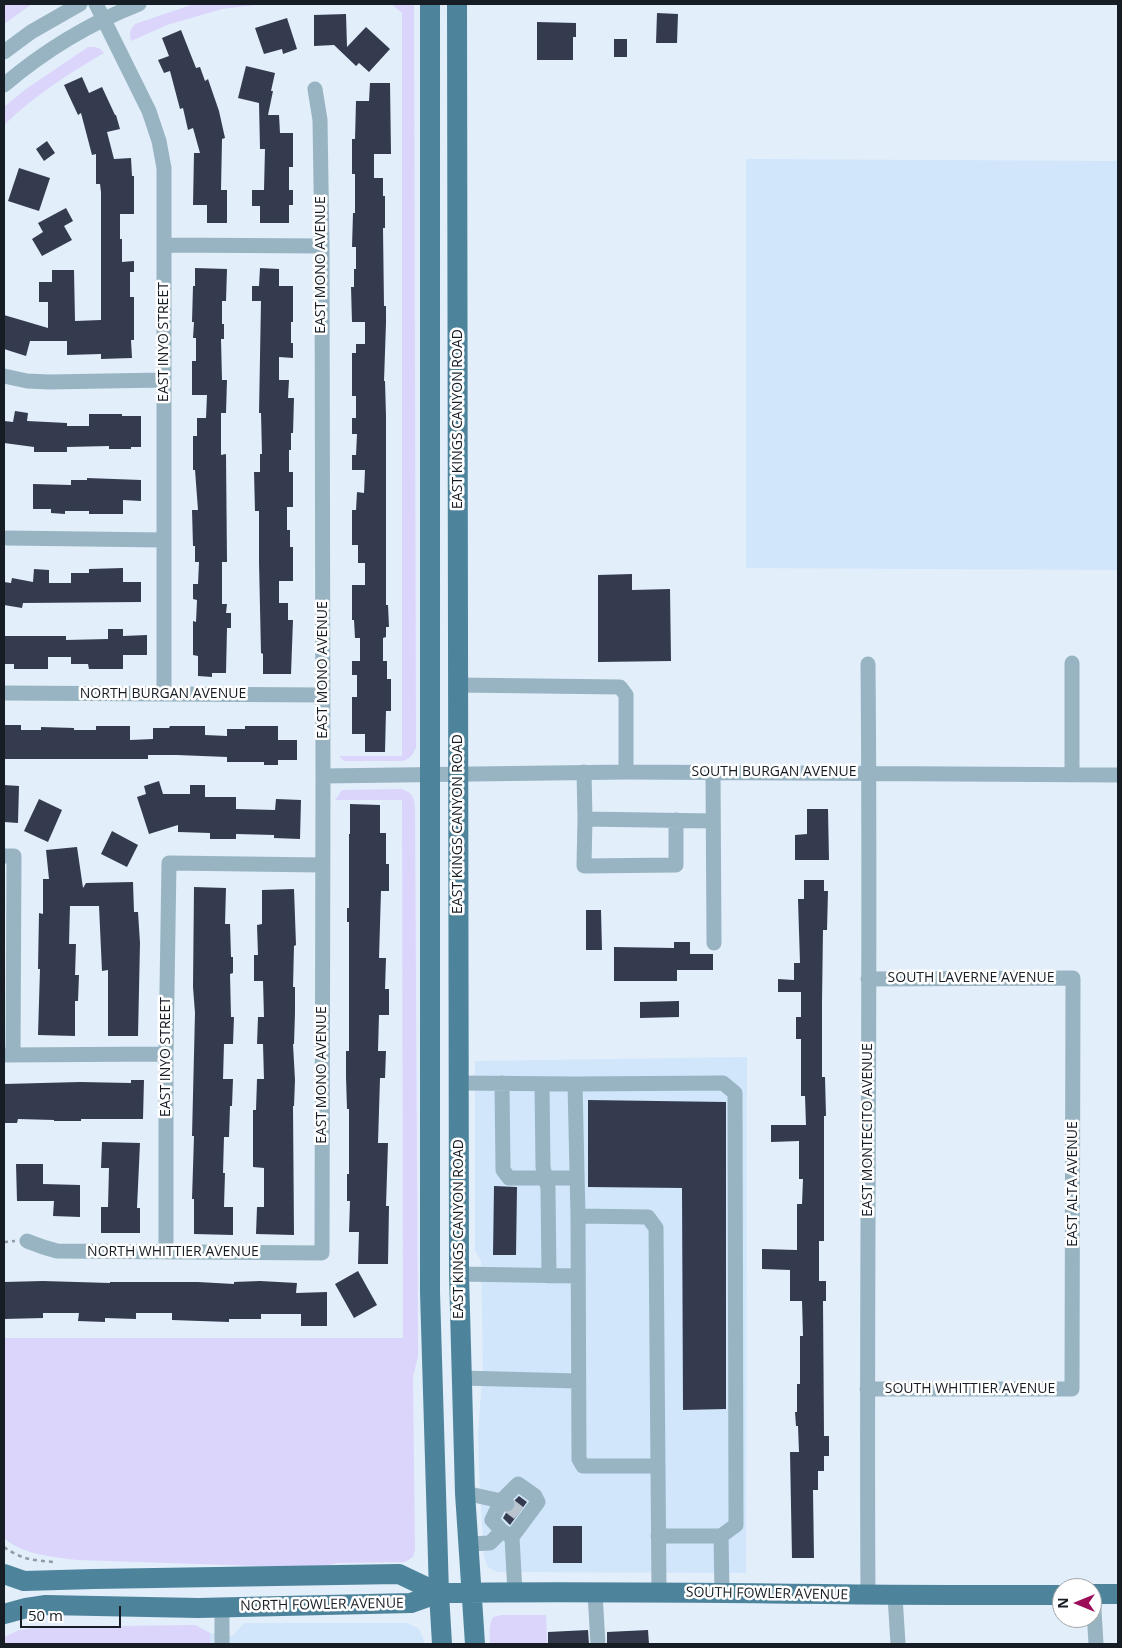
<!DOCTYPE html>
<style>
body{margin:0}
#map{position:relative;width:1122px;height:1648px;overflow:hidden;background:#e2eefa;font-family:"Open Sans",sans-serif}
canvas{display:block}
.frame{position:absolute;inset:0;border:5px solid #161d25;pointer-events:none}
.north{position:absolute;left:1052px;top:1578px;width:50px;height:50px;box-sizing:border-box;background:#fff;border:1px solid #a2a5a8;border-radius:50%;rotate:270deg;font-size:14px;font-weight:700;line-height:20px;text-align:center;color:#161d25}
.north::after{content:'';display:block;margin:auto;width:18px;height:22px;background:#9c0d5a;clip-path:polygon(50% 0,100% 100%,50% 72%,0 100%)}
.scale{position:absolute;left:20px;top:1606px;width:101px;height:22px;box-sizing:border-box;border:2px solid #161d25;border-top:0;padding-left:6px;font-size:15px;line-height:18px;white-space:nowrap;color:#161d25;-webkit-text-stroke:4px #fff;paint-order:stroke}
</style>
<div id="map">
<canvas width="1122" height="1648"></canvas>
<div class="frame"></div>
<div class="north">N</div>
<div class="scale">50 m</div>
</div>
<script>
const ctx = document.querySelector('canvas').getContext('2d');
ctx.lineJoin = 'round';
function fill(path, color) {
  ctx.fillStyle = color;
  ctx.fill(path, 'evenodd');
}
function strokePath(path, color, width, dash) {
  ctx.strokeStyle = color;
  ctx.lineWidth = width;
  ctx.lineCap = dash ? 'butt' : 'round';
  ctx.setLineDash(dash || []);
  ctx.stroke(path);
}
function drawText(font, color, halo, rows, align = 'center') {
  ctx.font = font + ' "Open Sans",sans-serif';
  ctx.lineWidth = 5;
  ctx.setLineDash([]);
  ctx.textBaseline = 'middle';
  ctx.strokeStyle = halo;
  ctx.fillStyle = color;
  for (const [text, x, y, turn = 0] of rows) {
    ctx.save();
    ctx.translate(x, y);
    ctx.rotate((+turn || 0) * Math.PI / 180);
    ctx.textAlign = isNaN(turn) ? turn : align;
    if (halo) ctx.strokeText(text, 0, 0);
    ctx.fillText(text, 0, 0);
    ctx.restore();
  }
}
fill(new Path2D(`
 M746,159l372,2v409l-372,-2z
 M747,1057l-1,516 -249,-1 -9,-5 -4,-10 -5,-84 -1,-41 5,-64 -2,-107 -6,-11v-189z
 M244,1623h163l11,5 5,9 1,7h-214v-11l22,3z`), '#d1e6fb');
fill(new Path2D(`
 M4,4h28l-28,20z
 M194,4h70l-42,5 -55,16 -36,16c-2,-7 -1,-12 4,-17z
 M391,4l23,1 2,742c-3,8 -6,12 -14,14h-58l-5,-5h63v-743z
 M88,47c8,0 12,0 16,6 -36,21 -70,43 -100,72v-18l22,-18z
 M401,789c11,3 13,8 14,19l3,530v18l-5,21 2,173 -2,7 -8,5 -68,1 -19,5 -240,-8c-24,-3 -55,-5 -74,-22v-200h399l-1,-538h-67l7,-10z
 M502,1615h44l1,29h-57c0,-10 -2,-18 3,-27z
 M195,1625l15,8v11h-206v-7l15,-7 24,-3z`), '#dbd5fc');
fill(new Path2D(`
 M657,13l21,1 -1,29h-21z
 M346,14l1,33 19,-20 24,22 -21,23 -10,-9 -3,3 -22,-21 -20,1v-31z
 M287,18l10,31 -14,5 -1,-5 -18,5 -9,-26z
 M537,22l39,1v14h-3v23h-36z
 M181,30l15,38 4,-1 5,14 3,-2 11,32 6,27 -3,1 -1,51h6v33h-20v-18h-14l1,-52h6l-7,-25 -5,2 -5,-22 -3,1 -10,-38 -6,2 -6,-13 11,-4 -7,-18z
 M614,39h13v18h-13z
 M246,66l29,7 -4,18h2l-5,24h11l1,18h13v34h-4v23h4v15h-4v18h-29v-17h-8v-16h12l1,-41h-5l-1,-46 -21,-5z
 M82,77l7,16 13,-6 13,28h1l4,14 -13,3 7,27 17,-1 1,18h2v38h-14v25h2v23l12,-1v11h-4v25h4v43h-3l1,18 -31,1v-5l-34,1v-14h-37l-4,15 -22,-7v-34l44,13v-26h-9v-20h13v-12h22l1,51 26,-1v-128l-1,-8h-4v-30l-4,1 -11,-42 -3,2 -14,-30z
 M370,83h20l1,71h-17v24h9v18h2v32h-2l1,78h2v17l-2,58h1l1,35v189h2l1,22h-3v10l-3,1v23h4v18h4v32h-5l-1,41h-20v-18h-13v-37h5v-22h-5v-14h8v-23h-5l-1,-18h-2v-35h13v-22h-7v-18h-6v-35h4l1,-18 7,1 1,-23h-13v-15h4l1,-21h-5v-16h4v-22h-4v-43h4v-9h9v-22h-13l-1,-35h3v-18h2v-22h-4l1,-34h2v-39h-3v-35h3l1,-38h13z
 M47,141l8,12 -11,8 -8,-12z
 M19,168l31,10 -11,33 -31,-10z
 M66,208l7,13 -9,5 8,14 -30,16 -10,-17 11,-7 -5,-9z
 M195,268l32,1 -1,32h-4v23h2v15h-3l1,41h5l-1,33h-5v42l5,-1 1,108h-5v42h5l-1,9h5v15h-4l-1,45h-14v4l-14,-1v-20l-5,-1v-34l3,1 1,-22 -4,-1v-15h5l1,-22h-4v-16h-2l-1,-36h6l-3,-40h-2v-34h4v-18h9l1,-23h-15v-34h4v-23h-3l1,-16h-2l1,-36h2z
 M260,268l19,1v17h14v36h-2v21h2v15l-14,-1v23h10l-1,18h6l-1,35h-2v17h-2v22h4v35h-6v23h3v17h3v34h-14v22h9v17h5l-2,54h-28v-20l-2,-1 -2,-91v-51h-4l-1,-39h6v-18h2l-1,-41h-2l2,-112h-9v-15h7z
 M15,411l13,2 -1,8 40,2v3h22v-12h33v2h19v31h-10v2h-22v-3l-42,1v5h-33v-5l-30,-4v-22l9,1z
 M87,478l54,2v21l-18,-1v14h-34v-3h-24v3l-14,-1v-4h-18v-25l38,1v-5h16z
 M123,568v14h18v20l-118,1 -1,5 -18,-3v-23l7,1 1,-5 21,4 1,-13 15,1v13h22v-10h18v-4z
 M632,574v16l38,-1 1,72 -73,1v-87z
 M108,629h15v7l24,-1v20h-24v14h-34l-1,-5h-17v-7h-23v12h-34v-5h-10v-28h62v4l42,-1z
 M4,725h17v5h20v-3l33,1v2h22v-4h34v14l23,-1v-11h16l1,-2h35v9l22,1v-7h18v-3h33v14h19v20h-19v5h-14v-3h-37v-5l-50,-2h-29v4h-144z
 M159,781l4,13h27v-9h15v12h31v12l39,1 1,-11 25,1 -1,39 -26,-1v-3l-38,-1v5h-26v-6l-32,-1v-7l-29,9 -12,-37 9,-3 -2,-8z
 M4,785l15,1 -1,37 -14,-1z
 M39,799l23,11 -14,32 -24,-11z
 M350,804l30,1v28h6v31h3v27h-8l-2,67h7l-1,31h4v26h-10l-1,36h8l-1,27h-5l-2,65h10l-2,63h3l-1,58h-30l1,-32h-10l1,-31h-3v-27h2v-65h-2l-1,-32v-26h3v-129h-2v-14h2v-74h1z
 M807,809h21l1,51h-34v-25l12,-1z
 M112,831l26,14 -11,22 -26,-13z
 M77,847l6,41 3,-5 47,-1 1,30h4l2,31 -2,93h-30v-66l-6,1 -3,-65h-29l-1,38h7l-1,31h4l-1,26h-3v35l-37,-1 2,-66h-2l1,-56 4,1v-35h6l-3,-29z
 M804,880h20v11h4l-1,39h-4l-1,72v75h3l1,39h-2v125h-5v40h7v20h-3l1,135h5v20h-5v15h-6v19h-5l1,68h-22l-2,-106h9l-1,-26h-2l-1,-14h2v-28h3v-48h3l-1,-35h-12v-31l-28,-1v-20l35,1v-46h5l1,-25h-4v-38l-28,1v-17h35l-1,-29h-4v-57h-5v-22h5v-25h-23v-13l16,1v-17h6l-2,-64h6z
 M194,887l32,1 -1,36h5l1,33h2v16l-3,1 1,43h3l-1,27h-9l-1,35h10l-1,27h-2l-1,31h-5l-1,36h2l-1,34h9v28l-39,-1v-35h-2l2,-63h-2l3,-123 -2,-26z
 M294,889l2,56 -2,1 -1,41h2v26l-1,31h-1l2,36 -1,26h-1l1,129 -38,-1 1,-27h7v-39l-11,-1v-57h3l1,-31h7l-1,-35h-6l1,-27h6l-1,-36h-9v-26h4l-1,-30 5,-1v-34z
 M586,910h15l1,40h-16z
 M674,942h16v12h23v16h-36v11h-63v-34l60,1z
 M679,1001v16l-39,1v-16z
 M131,1080h13l-1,39h-62v2h-27v-1l-36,-1 -1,4h-13v-39l76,-2 51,1z
 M588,1100l138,2v307l-43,1 -1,-222 -94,-1z
 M102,1142l38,1 -3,65h3v25h-39v-26h7l1,-39h-8z
 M16,1164h27v20l37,1v32l-27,-1 1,-15h-37z
 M494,1186l23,1 -1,68h-23z
 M358,1271l19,34 -23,13 -19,-34z
 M43,1281l67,2v-1h88l36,2v-2l26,-1 37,2 -1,10 31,-1v34h-26v-12h-40v5h-32v3l-57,-2v-7h-36v6l-31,-1v4l-27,-1 1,-8h-36v5l-39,1v-37z
 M519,1496l8,6 -17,23 -7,-7 3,-5 6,-1 3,-3v-9z
 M553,1526h29v37h-29z
 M588,1630l1,14h-41v-12z
 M648,1630l1,14h-42v-12z`), '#353b4f');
strokePath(new Path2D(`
 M507,1504l13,10`), '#b9c4cf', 15, [15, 8]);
strokePath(new Path2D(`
 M4,1242l11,-1
 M4,1547c18,13 29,13 50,15`), '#919ba6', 2.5, [4, 4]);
strokePath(new Path2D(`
 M96,4l53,107 10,30 5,27v526
 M4,52l27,-20 49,-28
 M4,85c40,-34 86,-62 135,-81
 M164,245l158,1
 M4,376l23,5 22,1 115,-2
 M7,538l157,2
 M1072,663v112
 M868,664c3,311 -2,621 0,931
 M458,685l162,2 6,8v77
 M4,693l319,2
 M584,772l1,47
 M713,772l1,171
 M323,776l303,-4 492,3
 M676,820v45l-92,1 1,-47 128,2
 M4,856h10l-1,198
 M4,1055l162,-1
 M459,1083l116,1 3,132 70,1 8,11 3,364
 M502,1083l1,87 6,8h68
 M542,1084l1,83 5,21 1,88
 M575,1084l148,-1 12,10 1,432 -15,11 1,57
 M578,1216l1,243 4,7h75
 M27,1241l16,6 14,4 265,2 1,-477 -1,-530 -2,-126 -5,-31
 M166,1252v-198l3,-191 153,2
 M459,1274l119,2
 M461,1378l117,3
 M867,1389h205l1,-411 -205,1
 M465,1493l36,8 17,-17 17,12 3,6 -26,35
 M502,1531l-10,-11 9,-19 6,3
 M658,1536h63
 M469,1544l21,-1 12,-12 10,6 3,56
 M595,1593l3,51
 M1093,1594l3,50
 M895,1596l3,48
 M222,1607v37`), '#98b4c2', 15);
strokePath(new Path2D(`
 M430,4v1288l9,301 3,51
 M457,4l2,1270 6,219 10,151
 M4,1574l20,7 70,-2 305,-5 40,19
 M1092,1594h26
 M4,1614l22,-6 20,-3 152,3 213,-5 28,-10c207,-3 415,3 623,2`), '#4d849c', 20);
drawText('14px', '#161d25', '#fff', [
 ["EAST MONO AVENUE",321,265,-90],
 ["EAST INYO STREET",164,342,-90],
 ["EAST KINGS CANYON ROAD",458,419,-90],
 ["EAST MONO AVENUE",323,670,-90],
 ["NORTH BURGAN AVENUE",163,694],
 ["SOUTH BURGAN AVENUE",774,772],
 ["EAST KINGS CANYON ROAD",458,824,-90],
 ["SOUTH LAVERNE AVENUE",971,978],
 ["EAST INYO STREET",166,1057,-90],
 ["EAST MONO AVENUE",322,1075,-90],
 ["EAST MONTECITO AVENUE",868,1130,-90],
 ["EAST ALTA AVENUE",1073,1184,-90],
 ["EAST KINGS CANYON ROAD",459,1229,-90],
 ["NORTH WHITTIER AVENUE",173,1252],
 ["SOUTH WHITTIER AVENUE",970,1389],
 ["SOUTH FOWLER AVENUE",767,1594,1],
 ["NORTH FOWLER AVENUE",322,1605,-1]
]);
</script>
